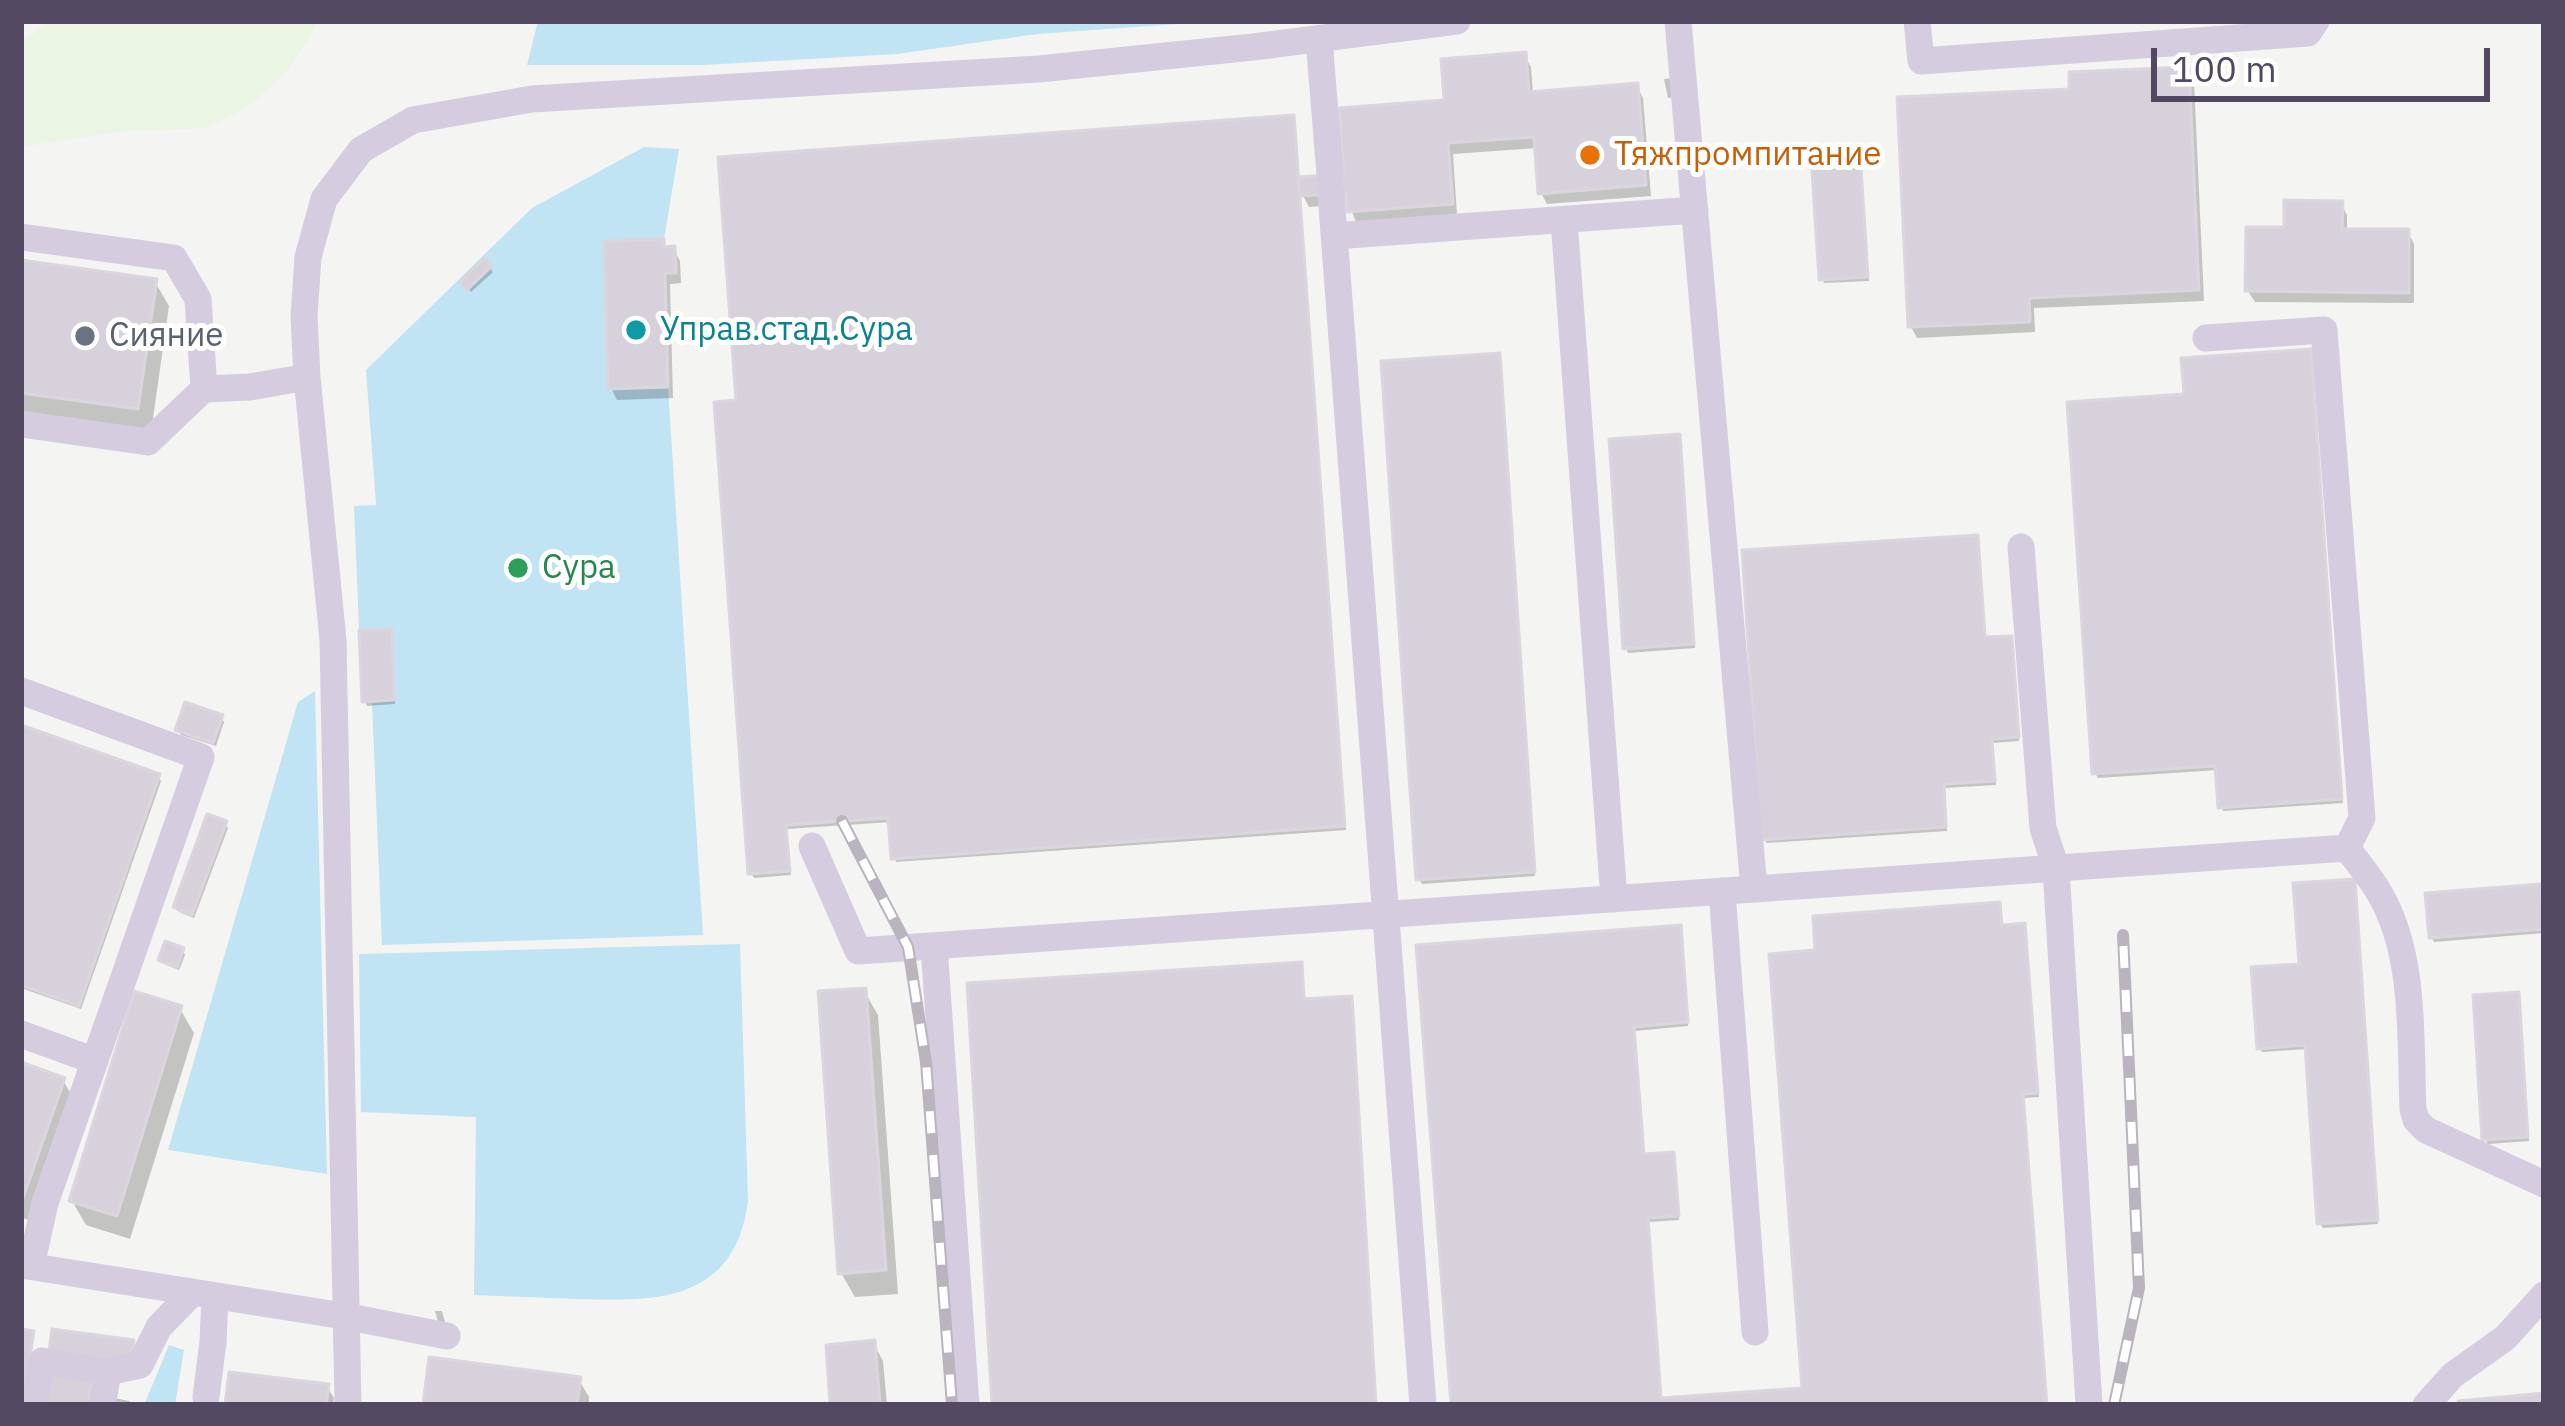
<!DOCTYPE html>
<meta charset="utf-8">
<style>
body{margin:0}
#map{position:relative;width:2565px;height:1426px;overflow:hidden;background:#f4f4f2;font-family:"IBM Plex Sans",sans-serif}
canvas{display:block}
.frame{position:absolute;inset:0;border:24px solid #524861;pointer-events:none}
.scale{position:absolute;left:2151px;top:48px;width:339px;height:54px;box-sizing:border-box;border:6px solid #524861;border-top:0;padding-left:15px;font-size:36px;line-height:42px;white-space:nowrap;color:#524861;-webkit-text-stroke:9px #fff;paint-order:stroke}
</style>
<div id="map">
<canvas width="2565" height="1426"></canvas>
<div class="frame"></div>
<div class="scale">100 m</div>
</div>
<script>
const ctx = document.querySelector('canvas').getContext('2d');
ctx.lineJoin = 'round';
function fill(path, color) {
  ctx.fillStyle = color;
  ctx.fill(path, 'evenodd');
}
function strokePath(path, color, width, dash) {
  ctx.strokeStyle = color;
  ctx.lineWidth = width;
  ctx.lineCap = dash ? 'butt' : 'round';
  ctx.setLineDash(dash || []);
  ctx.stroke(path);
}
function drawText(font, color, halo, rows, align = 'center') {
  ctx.font = font + ' "IBM Plex Sans",sans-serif';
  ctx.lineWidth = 10;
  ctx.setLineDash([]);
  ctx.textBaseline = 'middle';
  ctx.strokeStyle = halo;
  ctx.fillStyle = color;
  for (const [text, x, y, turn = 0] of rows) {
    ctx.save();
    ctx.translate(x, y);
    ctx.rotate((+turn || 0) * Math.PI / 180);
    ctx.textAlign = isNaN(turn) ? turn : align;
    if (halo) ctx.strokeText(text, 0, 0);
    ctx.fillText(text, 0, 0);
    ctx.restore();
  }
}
fill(new Path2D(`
 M538,21h682l-183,13 -140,20 -193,11h-177z
 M644,147l35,2 -15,90v8l11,-1 1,27 -11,1 3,113 35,548 -321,10 -10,-243h-10l-8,-196 22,-1 -10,-135 166,-162z
 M315,691l12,483 -159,-24 130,-448z
 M740,944l8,257c-13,100 -89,101 -171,98 -34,-1 -69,-3 -103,-4l2,-178 -115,-5 -2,-158z
 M169,1345l15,5 -9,55h-31z`), '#c0e4f3');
fill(new Path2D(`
 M52,21h267l-33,52 -36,32 -43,23 -94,4 -92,15v-105z`), '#ebf5e3');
fill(new Path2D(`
 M1525,56l6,11 2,27 104,-8 6,12 8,98 -104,8 -6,-11 -4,-45 -84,6 4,61 -101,7 -7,-18 -40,3 -9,-17 46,640 -450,32 -5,-40 -104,7 4,46 -37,3 -3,-5 -12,-470 553,-285 3,5 4,57 48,-3 101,-74z
 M2187,70l7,11 10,220 -170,7 1,24 -118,6 -6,-11 161,-236z
 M1673,78l4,19 -9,1 -4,-19z
 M1859,155l2,5 8,121 -45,2 -2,-4z
 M2341,204l6,11v17h61l6,12v59l-159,-1 -7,-11 39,-61z
 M662,242l4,8h8l6,11 1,22 -11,1 3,114 -56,2 -6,-12z
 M21,263l134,19 14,24 -18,126 -130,-18z
 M490,268l3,4 -22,20 -7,-10z
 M2309,352l3,5 31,446 -120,8 -5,-41 -120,8 -3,-5 92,-376z
 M1498,356l3,4 34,516 -113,8 -3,-5z
 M1679,437l2,5 14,206 -67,5 -2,-5z
 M1977,538l2,4 7,98 24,-1 3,4 6,98 -26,2 3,42 -52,3 3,43 -180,12 -3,-4z
 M390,632l3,5 2,67 -28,2 -2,-5z
 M221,717l3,5 -8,24 -35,-11 -2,-5z
 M21,728l137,48 3,5 -80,228 -60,-21z
 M225,823l3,5 -34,90 -15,-6 -3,-5z
 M2353,883l3,4 22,337 -55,4 -3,-5 -12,-174 -46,3 -2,-4 42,-82z
 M2539,887l3,5 2,41 -110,9 -3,-5z
 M1999,905l4,23 21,-2 2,5 13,166 -15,1 23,307h-593l225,-477 3,5 6,93 -53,5 9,126 29,-2 2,4 4,61 -30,2 13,179 143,-10 13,-438z
 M182,951l3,4 -6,15 -15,-6 -3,-5z
 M1300,965l5,37 45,-3 3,5 24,401h-382z
 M864,991l14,24 20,279 -43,3 -14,-24z
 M2518,995l2,4 9,142 -41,3 -3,-5z
 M180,1009l14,24 -64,206 -44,-14 -14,-24z
 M21,1065l42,15 10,18 -42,123 -10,-4z
 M435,1311h7l3,11h-7z
 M873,1343l10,18 4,44h-54z
 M579,1380l10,17v8h-163z
 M327,1387l7,11 -1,7h-105z
 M115,1398l14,3 3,4h-18z`), '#0003');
const building = new Path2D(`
 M1526,52l3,40 109,-9 8,102 -108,9 -4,-57 -86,6 5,61 -106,8 -1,-19 -46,3 -2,-19 46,-3 -5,-66 105,-8 -3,-41z
 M2189,67l10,223 -170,8 1,24 -122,5 -11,-230 172,-8v-17z
 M1294,115l51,711 -454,33 -3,-41 -102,7 4,46 -42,3 -34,-472 22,-2 -18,-243z
 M1860,152l8,125 -49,3 -8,-125z
 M2284,200l59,1 -1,28h67v64l-164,-2 1,-64h38z
 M664,239v8l11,-1 1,27h-11l3,114 -60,2 -4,-148z
 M484,258l8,8 -25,24 -7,-8z
 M21,260l136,19 -19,130 -117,-16z
 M2311,349l31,450 -124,9 -3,-42 -123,8 -25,-372 117,-8 -3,-36z
 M1500,353l35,519 -119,8 -35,-519z
 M1680,434l14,210 -71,5 -14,-210z
 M1978,535l7,102 27,-1 7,101 -27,2 3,42 -51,3 2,43 -185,13 -19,-290z
 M392,629l2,71 -32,2 -3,-72z
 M185,702l38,13 -10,28 -38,-13z
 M21,725l139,49 -81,232 -58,-21z
 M207,814l20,7 -35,94 -19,-8z
 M2355,879l23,341 -61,4 -12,-179 -48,4 -6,-82 48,-3 -6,-81z
 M2541,884l3,45 -115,9 -4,-45z
 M2000,902l2,23 23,-2 13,170 -15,1 24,311h-596l-35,-460 265,-20 7,97 -54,5 10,127 30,-2 5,64 -31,2 13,180 141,-10 -33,-434 46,-4 -2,-34z
 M165,941l19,7 -7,19 -19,-7z
 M1302,962l2,37 48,-3 24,409h-384l-25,-422z
 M866,988l20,282 -48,4 -20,-283z
 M134,991l48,15 -65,210 -48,-15z
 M2519,992l9,145 -46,3 -9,-145z
 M21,1062l44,16 -44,126z
 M21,1329l13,2 -12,74h-1z
 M52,1329l82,11 -3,23 -82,-12z
 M875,1340l5,65h-50l-4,-60z
 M429,1357l152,20 -4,28h-154z
 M229,1372l100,12 -3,21h-101z
 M51,1374l41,7 -4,24h-42z
 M2544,1393v12h-86v-4z`);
fill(building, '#d6d1da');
strokePath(building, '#dbd6de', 3);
strokePath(new Path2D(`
 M1678,21l76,868
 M1917,21l4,40 387,-28 8,-12
 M1319,39l11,136
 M1331,194l92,1211
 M1564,220l50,679
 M1334,236l361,-26
 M21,237l153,21 24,41 6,90
 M21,424l127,18 56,-53 46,-2 57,-10
 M2021,547l22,281 13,40 33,537
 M21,691l180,66 -156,446 -14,63
 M812,846l46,105 1489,-103 15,-30 -38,-488 -118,8
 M2347,848c11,15 24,30 33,46 36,62 30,146 33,215l3,11 10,10 118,54
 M1722,891l33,441
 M934,946l32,459
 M21,1034l74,27
 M21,1265l323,51 103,20
 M206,1397l7,-55 2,-46
 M34,1405l8,-44 66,11
 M102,1405l6,-33 32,-7 19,-38 34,-35
 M348,1405l-15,-765 -26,-263 -3,-61 4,-59 16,-58 37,-49 52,-30 119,-21 507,-30 214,-22 204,-26
 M2426,1405l27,-30 52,-37 39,-43`), '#d5cddf', 27);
const rail = new Path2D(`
 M842,821l66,126 18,115 26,343
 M2114,1405l25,-117 -16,-353`);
strokePath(rail, '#b9b4bd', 12);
strokePath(rail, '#fff', 8, [22]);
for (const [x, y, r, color] of [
 [1590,155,12,"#e8710a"],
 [636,330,12,"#0f9aa8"],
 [85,336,12,"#6b7280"],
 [518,568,12,"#2e9e5b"]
]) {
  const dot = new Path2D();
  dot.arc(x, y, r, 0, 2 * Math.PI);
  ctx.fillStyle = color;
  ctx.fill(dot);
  strokePath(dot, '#fff', 4.5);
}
drawText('33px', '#c56008', '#fff', [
 ["Тяжпромпитание",1614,155]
], 'left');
drawText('33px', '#0d838f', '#fff', [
 ["Управ.стад.Сура",660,330]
], 'left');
drawText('33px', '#5b616d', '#fff', [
 ["Сияние",109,336]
], 'left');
drawText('33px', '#27864d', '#fff', [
 ["Сура",542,568]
], 'left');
</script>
